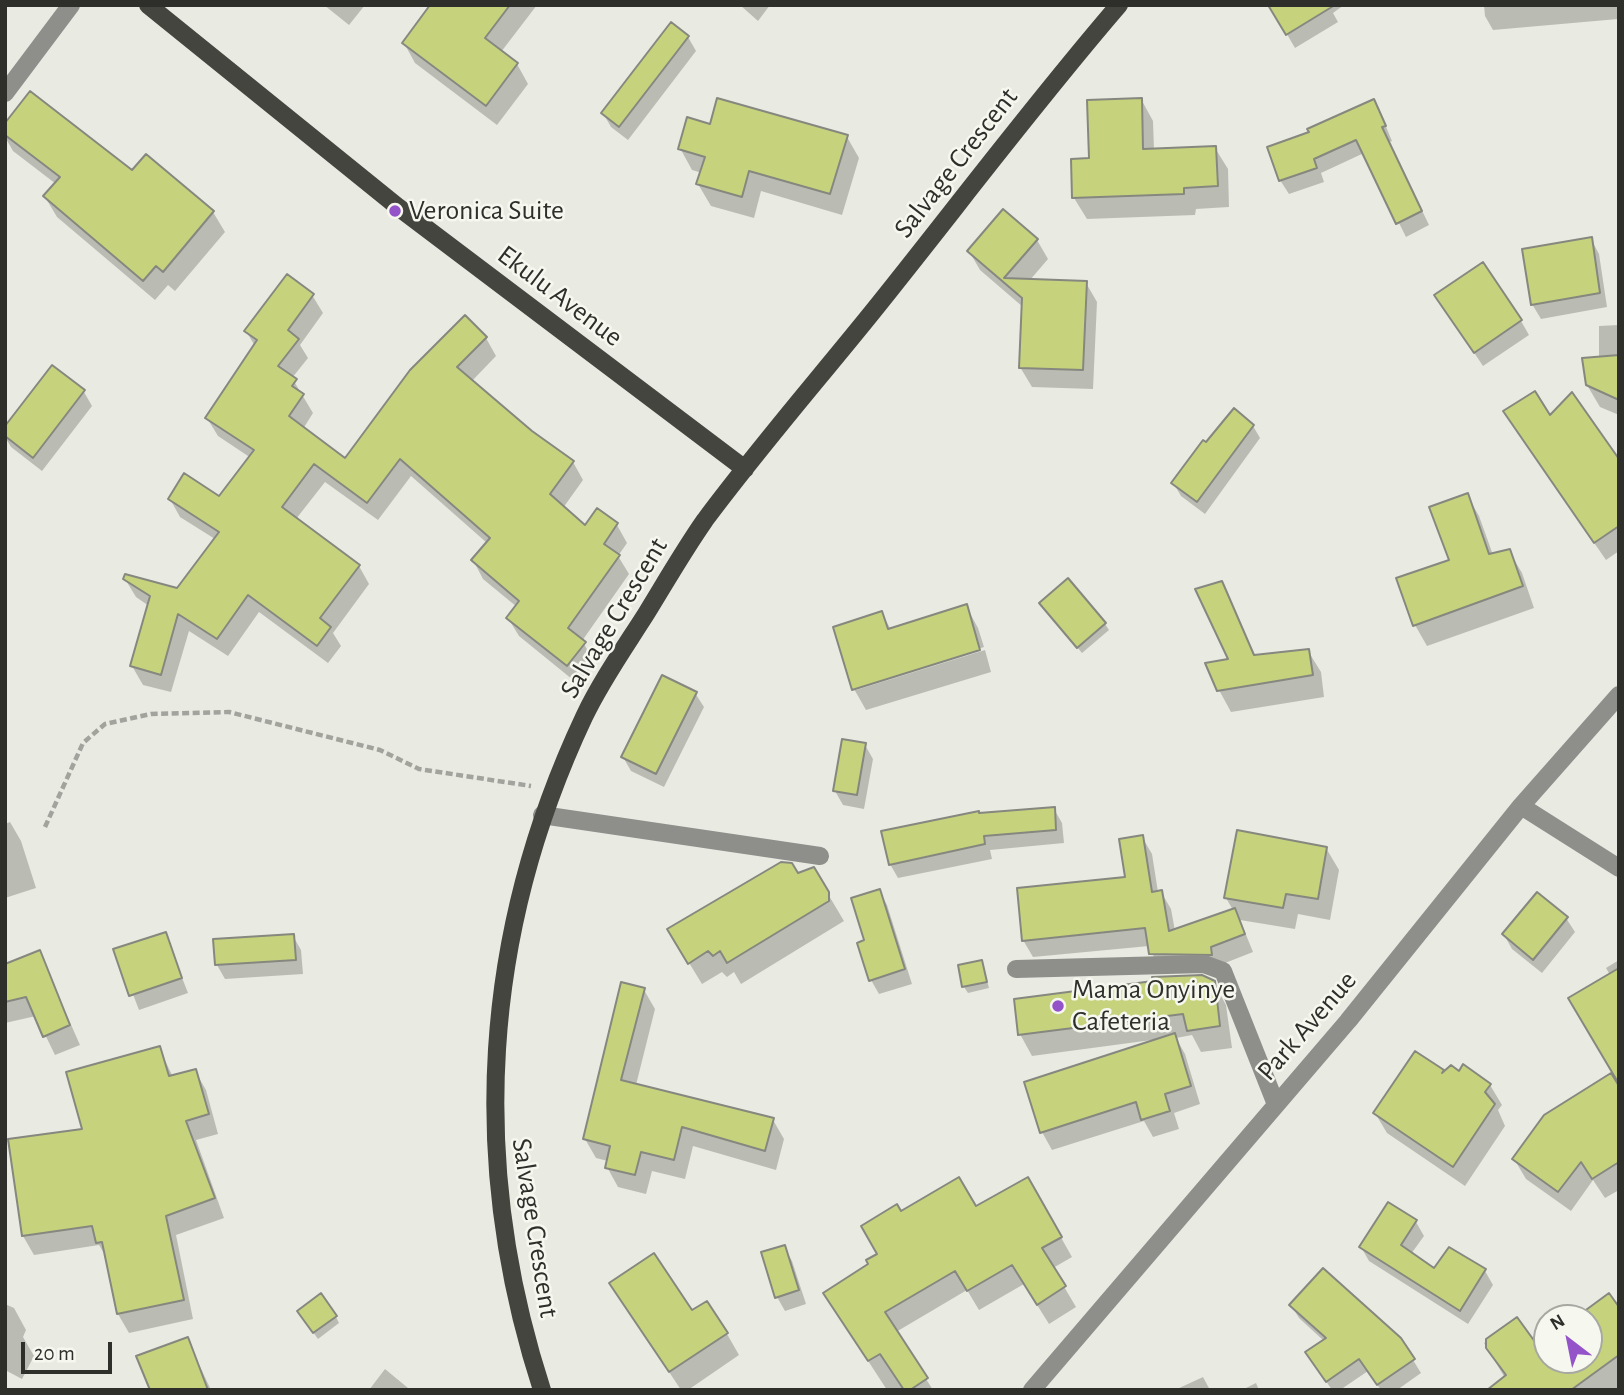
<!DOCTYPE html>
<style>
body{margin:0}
#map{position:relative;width:1624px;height:1395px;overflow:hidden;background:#e9ebe2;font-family:"Alegreya Sans",sans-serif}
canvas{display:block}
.frame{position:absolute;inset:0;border:7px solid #2e2f2b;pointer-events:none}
.north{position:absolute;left:1533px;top:1304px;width:70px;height:70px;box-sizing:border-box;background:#f6f8ef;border:2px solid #a6a8a1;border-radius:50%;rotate:328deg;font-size:19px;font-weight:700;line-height:28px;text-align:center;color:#2e2f2b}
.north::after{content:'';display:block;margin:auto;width:24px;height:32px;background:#9453c8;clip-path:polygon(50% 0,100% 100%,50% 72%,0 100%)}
.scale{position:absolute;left:21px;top:1342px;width:91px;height:32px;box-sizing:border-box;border:4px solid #2e2f2b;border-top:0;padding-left:9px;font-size:21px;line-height:24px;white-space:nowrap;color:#2e2f2b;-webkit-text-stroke:5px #f6f8ef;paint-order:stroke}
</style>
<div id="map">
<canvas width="1624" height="1395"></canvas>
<div class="frame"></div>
<div class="north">N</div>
<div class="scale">20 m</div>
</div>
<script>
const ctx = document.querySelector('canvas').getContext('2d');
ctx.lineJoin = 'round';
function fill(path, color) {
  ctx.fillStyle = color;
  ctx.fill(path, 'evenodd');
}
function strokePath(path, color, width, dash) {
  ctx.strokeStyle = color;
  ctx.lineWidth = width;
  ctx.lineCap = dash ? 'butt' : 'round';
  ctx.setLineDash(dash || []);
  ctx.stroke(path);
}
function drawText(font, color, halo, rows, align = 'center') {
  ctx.font = font + ' "Alegreya Sans",sans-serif';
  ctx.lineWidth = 5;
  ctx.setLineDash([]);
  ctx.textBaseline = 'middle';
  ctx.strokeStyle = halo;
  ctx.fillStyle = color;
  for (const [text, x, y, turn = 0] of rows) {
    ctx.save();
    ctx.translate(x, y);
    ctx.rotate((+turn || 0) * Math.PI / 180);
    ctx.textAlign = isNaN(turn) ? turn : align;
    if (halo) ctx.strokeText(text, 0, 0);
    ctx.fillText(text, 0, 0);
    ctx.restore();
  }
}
fill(new Path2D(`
 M324,5h41l-16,20z
 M427,5h110l-36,47 16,12 11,20 -31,41 -82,-62 -11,-20 26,-35z
 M740,5h30l-12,16z
 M1270,5h74l-11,8 5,9 -43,26z
 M1484,5h135v19l-1,-5 -125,11 -8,-14z
 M688,37l8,14 -68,89 -17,-13 -8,-14z
 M1141,99l12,22 1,29 61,-2 13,21 1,38 -33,2 -1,6 -108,4 -13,-21 17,-38z
 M1381,115l11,26 -3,1 40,83 -23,12 -42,-84 -43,20 3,9 -35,12 -9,-14z
 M5,126l127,46 14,-16 67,56 12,20 -50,59 -7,-6 -13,15 -98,-83 -12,-20 11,-13 -43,-33 -8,-14z
 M711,126l136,11 12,21 -17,57 -81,-24 -7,27 -43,-12 -13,-22 4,-11 -10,-3 -12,-22z
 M1591,239l8,15 8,53 -66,12 -9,-15z
 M1037,240l11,19 -18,21 56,3 11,19 -4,87 -61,-2 -12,-20 3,-60 -43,-37 -11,-19z
 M312,295l11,18 -23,32 8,13 -16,20 21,35 -10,16 42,31 141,-122 10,18 -25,26 60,51 42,29 10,18 -20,28 22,19 32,-2 10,18 -9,13 11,18 -47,67 13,21 -17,22 -59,-48 -11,-18 9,-11 -34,-28 -10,-19 14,-17 -76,-67 -33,44 -53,-38 -29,37 63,47 10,18 -36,49 8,13 -13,17 -69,-51 -31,44 -39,-25 -18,61 -28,-7 -11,-19 17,-60 -13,-9 -11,-18 52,11 38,-51 -35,-22 -10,-18h50l31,-41 -33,-22 -11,-18 48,-72 -9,-15z
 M1445,309l76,12 8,14 -46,31z
 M1619,325v90l-19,-8 -13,-22 12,-27v-32z
 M53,367l31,25 8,14 -50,65 -31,-24 -6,-10v-8z
 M1253,426l7,12 -55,76 -24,-18 -7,-12 33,-40z
 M1516,430l103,32v89l-13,9z
 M1467,495l12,21 14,39 16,-4 13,22 12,35 -107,38 -12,-21 36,-64z
 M1221,583l35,74 52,-6 13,21 3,25 -93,15 -12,-22 11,-29z
 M1041,604l64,20 4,6 -27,23z
 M966,606l12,22 6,19 -128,40v3l129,-40 6,22 -125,38 -12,-21 28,-76 9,17z
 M695,693l9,14 -40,80 -33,-16 -8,-14z
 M865,745l8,14 -9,50 -21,-4 -8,-14z
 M1054,809l8,14 2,20 -74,7 2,9 -94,19 -8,-14 89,-49z
 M10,822l11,19 15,47 -31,10v-74z
 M1142,837l10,17 6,38h3l10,17 4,22 58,-21 -7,-12 100,-50 13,22 -9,50 -32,-6 -3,15 -55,-9 13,32 -33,13 -60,6 -11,-25 -116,11 -10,-17 104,-61z
 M813,869l31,52 -103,63 -7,-12 -7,5 -5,-5 -20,12 -33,-54z
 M879,891l8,14 25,79 -33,10 -8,-14 -5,-39z
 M1566,918l9,14 -33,41 -30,-24 -8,-14z
 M165,934l23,59 -49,17 -23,-60z
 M293,936l8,14 2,24 -78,5 -8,-14z
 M39,952l41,93 -25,10 -19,-39 -31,7v-60l2,2z
 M1619,960v121l-9,-106 -4,-7z
 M982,962l7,26 -21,5 -4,-6z
 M1214,983l12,22 6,43 -31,4 -9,-17 -16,3 9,16 15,50 -26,9 5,16 -26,8 -9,-16 -92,29 -10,-18 110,-92 -120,16 -12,-22z
 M644,990l11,19 -19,76 137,35 11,19 -8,31 -83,-24 -8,33 -33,-8 -6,23 -28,-7 -11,-20 1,-6 -12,-3 -11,-19z
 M159,1048l14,29 22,-6 11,19 12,44 -22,6 28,78 -48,17 17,84 -64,14 -11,-19 -10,-54 -9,-15 -65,10 -11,-19 61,-106z
 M1443,1071l17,2 30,12 12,20 -4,5 7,16 -40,60 -78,-53 -12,-20z
 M1619,1089v101l-14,8 -12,-18 -22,31 -45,-32 -12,-20z
 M1028,1179l44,78 -19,11 23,39 -27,17 -25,-40 -45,26 -12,-20 -71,42 37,58h-46l-50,-77 43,-59 20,-41 75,-5z
 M1416,1222l8,14 -13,18 23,16 16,-21 35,22 8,14 -25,39 -99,-63 -8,-14z
 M784,1247l8,14 14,43 -21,7 -8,-14z
 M611,1284l81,29 35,21 12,21 -51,35h-7z
 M5,1304l9,4 12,22 -3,7 11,19 -12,23 -17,-9z
 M1291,1305l109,34 21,34 -24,17h-16l-13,-19 -28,19h-8l-17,-25 9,-24 -25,-23z
 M1619,1310v80h-130l16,-12 -21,-35 32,-24 21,29 10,-7v19h42v-42h-11z
 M336,1317l3,6 -21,16 -15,-21z
 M187,1339l24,51h-59z
 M385,1369l23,19 2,2h-41z
 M1203,1377l7,13h-32l-1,-1z
 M1256,1383l3,7h-17z`), '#0003');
const building = new Path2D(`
 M430,5h80l-25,33 33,25 -32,43 -84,-63z
 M1268,5h67l-49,30z
 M671,22l18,14 -70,91 -18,-14z
 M30,91l102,79 14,-16 68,57 -51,61 -7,-6 -13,15 -100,-85 17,-19 -55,-42v-12z
 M717,98l131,37 -18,59 -81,-23 -7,26 -46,-13 9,-27 -27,-8 9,-32 23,7z
 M1142,98l1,51 73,-3 2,40 -34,2v6l-112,4 -1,-39 18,-1 -2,-58z
 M1374,99l12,27 -4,1 40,84 -26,13 -40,-84 -42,19 3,9 -38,13 -12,-34 42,-15 -2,-3z
 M1003,209l35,30 -34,39 83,3 -4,89 -64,-2 3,-70 -55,-47z
 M1592,237l8,56 -69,12 -9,-56z
 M1483,262l39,58 -48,33 -40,-58z
 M287,274l27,20 -26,36 11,9 -21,27 19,13 -5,7 12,8 -15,22 56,42 65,-88 55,-55 22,22 -30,30 75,64 42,30 -24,33 35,31 12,-17 21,15 -14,21 16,11 -52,73 18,14 -19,24 -61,-48 13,-17 -48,-41 19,-22 -90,-79 -33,44 -53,-39 -32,43 78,58 -40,53 11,9 -14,19 -69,-51 -31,44 -39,-25 -17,61 -31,-9 20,-70 -27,-17 2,-5 52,14 42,-56 -51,-33 16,-26 35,23 35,-46 -49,-32 52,-78 -13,-9z
 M1619,355v45l-33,-15 -4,-27z
 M52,365l33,25 -52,68 -28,-22v-10z
 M1535,391l15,24 22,-23 47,67v67l-25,17 -91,-132z
 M1234,408l20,17 -57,77 -26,-19 32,-43 3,2z
 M1468,493l21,61 21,-5 13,37 -110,40 -17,-48 53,-18 -20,-53z
 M1068,578l38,45 -29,25 -38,-45z
 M1222,581l32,74 55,-6 4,26 -96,16 -12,-28 23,-4 -33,-70z
 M967,604l13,46 -128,40 -19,-63 49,-16 6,18z
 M662,675l35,17 -41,82 -35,-17z
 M842,739l24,4 -9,52 -24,-4z
 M1055,807l1,23 -72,6 1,8 -96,21 -8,-34 98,-20v2z
 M1237,830l90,17 -9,52 -32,-5 -3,14 -59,-10z
 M1143,835l9,57 10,-2 7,41 66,-23 10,26 -34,13 1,8 -63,-1 -4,-26 -123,13 -5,-53 108,-11 -6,-38z
 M781,862l11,1 6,10 16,-6 15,25v9l-102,62 -7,-12 -7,5 -5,-5 -20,13 -21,-35z
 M880,889l25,80 -36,12 -12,-38 7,-3 -13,-42z
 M1537,892l31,25 -35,43 -31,-26z
 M166,932l16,46 -53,18 -16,-47z
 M294,934l2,26 -81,5 -2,-26z
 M40,950l30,75 -27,12 -17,-40 -21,5v-38z
 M982,960l5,22 -25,5 -4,-22z
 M1619,968v116l-51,-86z
 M1202,975l13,6 5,45 -33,5 -4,-17 -165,21 -4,-36 139,-18 -1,-4z
 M621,982l24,6 -24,92 153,38 -9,33 -83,-24 -8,33 -33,-8 -6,23 -30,-7 5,-22 -27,-7z
 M1175,1033l16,53 -26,8 5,17 -29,9 -5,-18 -96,31 -16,-51z
 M160,1046l9,30 27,-7 13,45 -23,7 29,77 -49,18 18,84 -67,14 -15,-72 -6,1 -4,-17 -70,10 -14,-97 74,-10 -16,-57z
 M1415,1051l29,19 -2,3 9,-8 8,6 4,-7 28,20 -6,8 10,12 -42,63 -80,-54z
 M1611,1073l8,13v76l-27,17 -11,-17 -23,30 -46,-33 32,-44z
 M959,1177l17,29 52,-29 34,60 -20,11 24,38 -29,19 -25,-40 -45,26 -12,-20 -70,41 43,66 -18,12h-6l-24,-36 -12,7 -45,-68 45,-29 -2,-4 11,-6 -16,-28 36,-22 4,7z
 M1388,1202l29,18 -16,25 33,23 15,-21 37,22 -26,42 -101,-64z
 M785,1245l14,45 -24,8 -14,-46z
 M654,1253l38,57 15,-9 21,32 -59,39 -60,-89z
 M1323,1268l78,70 14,21 -38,26 -18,-26 -33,23 -21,-30 21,-14 -37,-33z
 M321,1293l16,23 -24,17 -16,-22z
 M1609,1293l10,14v48l-48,35h-84l19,-15 -20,-27v-9l31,-22 21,29 9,-7v21h42v-42h-14z
 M188,1337l20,53h-58l-14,-34z`);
fill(building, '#c6d37c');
strokePath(building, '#86887f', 2);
strokePath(new Path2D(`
 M45,827l38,-84 22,-19 46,-10 78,-2 151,38 39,19 112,17`), '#a1a39c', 4.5, [7, 3.5]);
strokePath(new Path2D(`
 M5,93l66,-88
 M1521,806l98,62
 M542,815l278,41
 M1016,969l188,-5 19,7 52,131
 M1032,1390l316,-369 173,-215 98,-111`), '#8e8e8b', 18);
strokePath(new Path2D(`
 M148,5l250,202 347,262
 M542,1390c-74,-228 -60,-456 42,-673 17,-36 41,-70 62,-103 19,-31 38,-64 59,-94 52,-70 110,-137 165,-205 83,-103 162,-209 249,-310`), '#44453f', 18);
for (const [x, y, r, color] of [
 [395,211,7,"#9453c8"],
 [1058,1006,7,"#9453c8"]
]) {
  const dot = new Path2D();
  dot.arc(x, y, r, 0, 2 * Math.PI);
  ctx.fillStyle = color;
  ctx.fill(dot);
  strokePath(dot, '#f6f8ef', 2.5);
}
drawText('28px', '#2e2f2b', '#f6f8ef', [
 ["Salvage Crescent",956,163,-52],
 ["Ekulu Avenue",560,296,37],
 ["Salvage Crescent",614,618,-59],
 ["Park Avenue",1307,1026,-49],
 ["Salvage Crescent",535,1228,81]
]);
drawText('28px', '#2e2f2b', '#f6f8ef', [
 ["Veronica Suite",409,211],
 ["Mama Onyinye",1072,990],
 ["Cafeteria",1072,1022]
], 'left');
</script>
